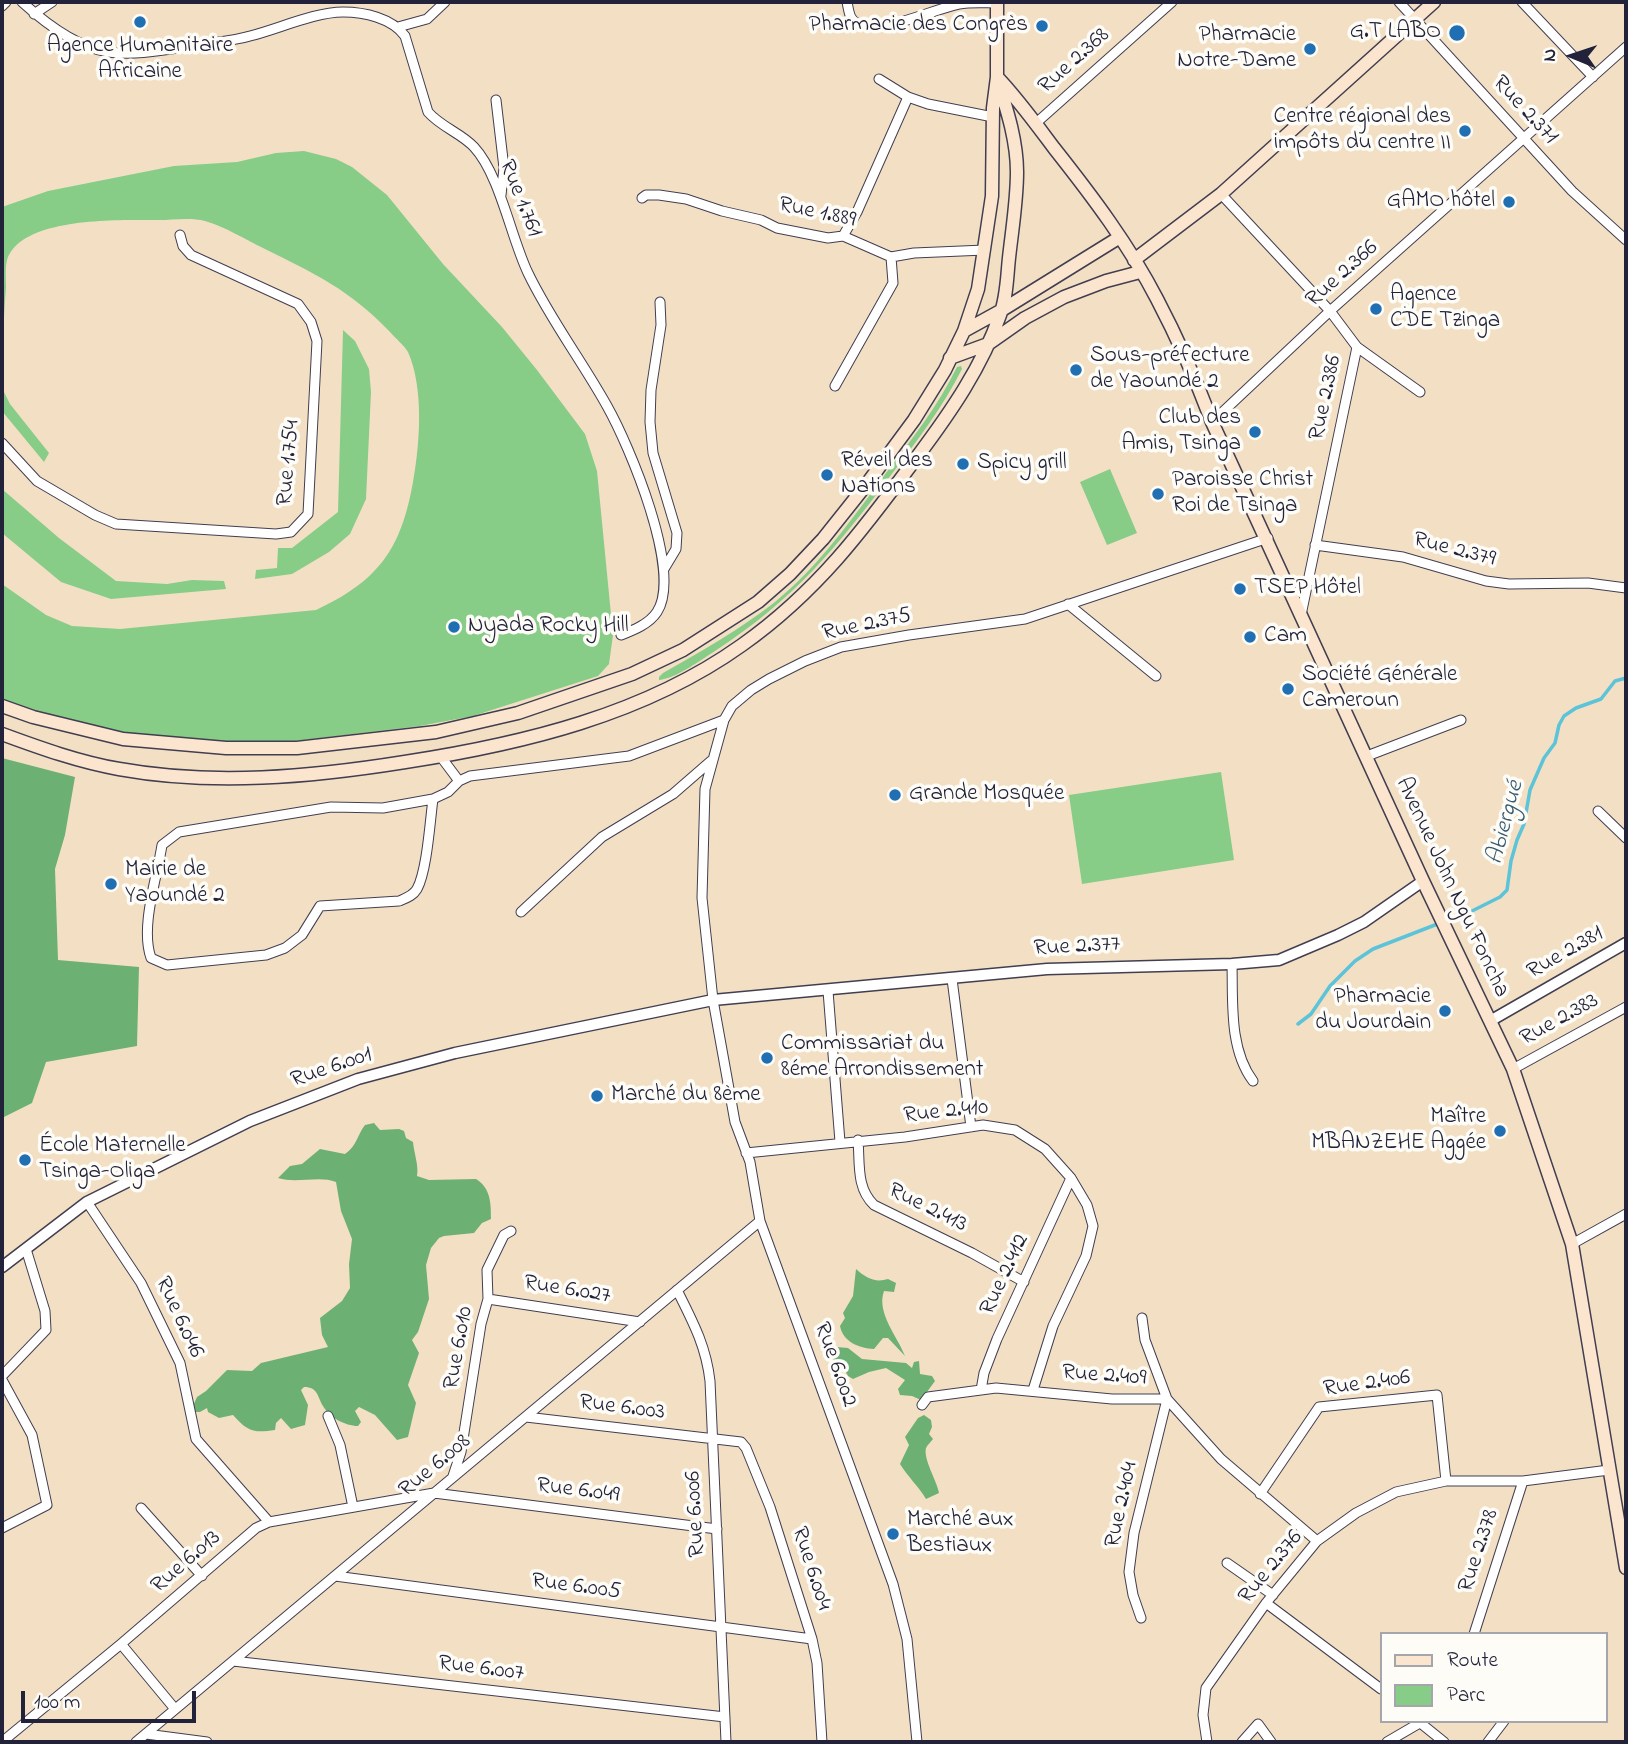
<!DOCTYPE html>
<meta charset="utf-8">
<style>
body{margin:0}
#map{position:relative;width:1628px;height:1744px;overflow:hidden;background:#f3e0c4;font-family:"Indie Flower",sans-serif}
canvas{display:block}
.frame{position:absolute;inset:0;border:4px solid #22223b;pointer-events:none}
.legend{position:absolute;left:1380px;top:1632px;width:228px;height:91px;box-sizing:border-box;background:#fdfcf7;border:2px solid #a5a5ac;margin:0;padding:9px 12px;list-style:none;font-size:21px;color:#22223b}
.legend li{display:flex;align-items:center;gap:14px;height:35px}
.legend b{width:35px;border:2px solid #a5a5ac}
.north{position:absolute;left:1537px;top:21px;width:70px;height:70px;-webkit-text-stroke:5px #fdfcf7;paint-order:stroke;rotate:272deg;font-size:19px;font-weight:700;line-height:28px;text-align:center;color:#22223b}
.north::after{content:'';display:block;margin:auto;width:24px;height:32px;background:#22223b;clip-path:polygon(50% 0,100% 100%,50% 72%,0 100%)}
.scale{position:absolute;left:21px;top:1691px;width:175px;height:32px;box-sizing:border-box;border:4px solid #22223b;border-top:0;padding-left:9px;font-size:21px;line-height:24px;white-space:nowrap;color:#22223b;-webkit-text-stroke:5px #fdfcf7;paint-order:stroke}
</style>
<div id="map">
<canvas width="1628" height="1744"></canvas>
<div class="frame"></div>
<ul class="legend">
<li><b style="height:9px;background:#fce5cf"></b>Route</li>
<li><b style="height:19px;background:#87cc87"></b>Parc</li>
</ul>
<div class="north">N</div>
<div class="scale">100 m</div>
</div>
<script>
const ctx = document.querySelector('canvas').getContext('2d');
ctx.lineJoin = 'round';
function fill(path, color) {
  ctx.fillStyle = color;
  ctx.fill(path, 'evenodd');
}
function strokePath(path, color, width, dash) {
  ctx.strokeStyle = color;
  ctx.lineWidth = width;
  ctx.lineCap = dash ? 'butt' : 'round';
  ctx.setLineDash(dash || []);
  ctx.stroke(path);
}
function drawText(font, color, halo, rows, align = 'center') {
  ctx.font = font + ' "Indie Flower",sans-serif';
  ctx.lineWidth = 7;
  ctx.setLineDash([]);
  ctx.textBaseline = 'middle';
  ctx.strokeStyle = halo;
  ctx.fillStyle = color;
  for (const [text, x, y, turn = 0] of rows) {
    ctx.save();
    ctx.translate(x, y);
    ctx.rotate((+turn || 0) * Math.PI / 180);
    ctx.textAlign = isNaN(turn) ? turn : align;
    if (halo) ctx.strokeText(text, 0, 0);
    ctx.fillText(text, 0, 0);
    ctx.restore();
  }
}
fill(new Path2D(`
 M304,151l32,8 16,8 35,28 56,69 59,63 35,43 48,64 12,37 16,164 -4,29 -11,12 -125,40 -53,10 -125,15 -78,2 -100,-11 -73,-17 -42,-14v-117l44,31 26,11 48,3 196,-19c62,-29 85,-60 97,-128 7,-38 11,-94 -5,-130 -4,-7 -13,-14 -18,-20 -41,-43 -75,-58 -127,-84 -19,-9 -37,-21 -58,-27 -14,-4 -32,-1 -47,-1 -37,0 -137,-4 -151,40 -2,8 -1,19 -1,27 -2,25 -3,49 -4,74v-154l46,-16 126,-25 63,-4 39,-9z
 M343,330l12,11 14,28 2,23 -5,107 -16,35 -21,18 -37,22 -37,5 1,-9 21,-2 1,-20h14l46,-36z
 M961,366l1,3c-19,38 -45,72 -71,106 -55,74 -98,125 -176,176 -16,10 -38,27 -56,29v-3l4,-4c39,-22 76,-43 112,-71 44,-36 77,-83 111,-129 26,-34 52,-67 71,-106z
 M2,388l8,16 39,49 -5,9 -42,-51z
 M1110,469l27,64 -30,12 -27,-63z
 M2,489l57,49 57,43 51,3 25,-4 32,1 2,8 -115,10 -50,-17 -59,-49z
 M1221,772l13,88 -152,24 -13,-89z`), '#87cc87');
fill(new Path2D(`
 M2,758l73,19 -10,58 -10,34 3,91 81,7 -2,79 -91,16 -14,41 -30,15z
 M374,1123l6,7 19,-1 5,2 2,7 7,4c1,11 6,24 4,34l12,4 47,-1c15,9 15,25 15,40l-9,4 -8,10 -30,3 -5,2 -8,10 -5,17 3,34 -11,33 -6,8 7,13 -11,32 8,18 -8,34 -11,3 -22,-25 -16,-8 -4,4 6,11 -3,4c-13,0 -29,-9 -35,-20 -6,-10 -5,-19 -19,-19l-3,3 7,15 -3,20 -14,4 -10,-11 -5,5 -1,7c-21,3 -27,2 -42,-15l-14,3 -11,-6 -1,-4 -7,4h-6l-2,-4 5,-11 9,-6 21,-21 25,1 9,-8 67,-16 -6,-12 -2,-17 22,-17 8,-13 -1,-24 3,-25 -11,-28 -5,-29c-17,-7 -39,2 -58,-4l12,-12 12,-2 18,-15 25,5c12,-8 12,-19 20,-29z
 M856,1269c10,9 19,14 32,10l8,4 -2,9 -10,-1c-8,22 14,46 21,65l-17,-18h-5l-9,11c-15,-1 -31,-7 -34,-23l5,-8 -2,-5 10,-17z
 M837,1347l11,1 14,11 44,4 6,5 2,-6 5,-1 1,13 12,2 3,5 -14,19 -9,-4 -12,-1 -2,-6 7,-9 -19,-12 -17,4 -16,7 -5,-3 -5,-9 -10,-8z
 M924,1415l7,5 1,7 -3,7 4,5c-2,3 -5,5 -7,9 -3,11 11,33 13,45l-13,6c-7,-12 -18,-22 -26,-35l9,-19 -4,-8 13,-19z`), '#6db074');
strokePath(new Path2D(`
 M1447,924l14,-10 11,-3 28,-14 7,-7 4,-29 6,-21 7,-16 6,-34 14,-32 11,-15 4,-18 5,-9 12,-8 25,-9 14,-18 11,-3
 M1298,1024l13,-10 19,-28 25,-25 18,-12 67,-26`), '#5cc3d9', 3.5);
const minor = new Path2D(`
 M22,2c23,21 54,45 86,50 30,4 60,-3 90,-7 17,-3 35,-4 52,-9 28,-7 65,-24 93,-24 21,0 49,6 62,24l23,76c13,15 33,21 46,35 26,28 37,91 54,126 22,46 54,88 79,133 22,39 76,166 50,206 -8,12 -23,18 -36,23
 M847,2c2,9 2,19 12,22 29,9 71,-14 100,-20 12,-2 25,-1 38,-1
 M1399,2l173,189 54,49
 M1522,2l71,75
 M2,6l4,-4
 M34,14l18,-12
 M398,27l29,-8 18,-17
 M879,79l29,18 20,7 65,13
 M496,100l8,68 -3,27
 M1035,124l137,-122
 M1221,194l109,117 27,36 63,45
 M642,198l4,-3h13l27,4 36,12 39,9 16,8 51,10 15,-2 48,21 23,-4 71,-3
 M843,236l14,-24 51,-115
 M660,302l1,23 -10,65 -1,32 3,31 24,80 -1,16 -12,20
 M835,386l58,-103 -2,-26
 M1212,422l118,-111 296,-264
 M2,443l35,38 58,34 21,9 160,10 15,-2 17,-18 9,-173 -6,-19 -13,-18 -107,-49 -8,-9 -3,-11
 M1315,545l88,12 83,24 23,3 79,-1 38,5
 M1068,604l88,72
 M1301,615l56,-268
 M1367,756l94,-36
 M441,757l18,24
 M433,799c-3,22 -6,72 -16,90 -4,7 -11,9 -18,12l-79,5 -18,29 -17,13 -19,7 -99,10 -16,-7c-11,-31 6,-80 11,-113l17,-13 152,-25 52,1 50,-9 15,-7 11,-11 11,-5 159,-20 95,-36
 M1598,811l28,27
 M521,912l81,-75 71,-43 38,-33
 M1232,964c1,38 -3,85 21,117
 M952,979l19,148
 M828,991l12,151
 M1513,1069l113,-62
 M858,1140c2,23 -2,48 16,65l98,48 52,29
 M746,1153l159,-16 78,-12 32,5 30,19 26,29 16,27 6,21 -7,30 -33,70 -20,64
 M87,1202l54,81 39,80 16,76 73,83
 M1572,1244l54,-30
 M677,1290c16,32 29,56 33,91l16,361
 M488,1299l152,23
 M2,1376l44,-46 -1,-19 -19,-62
 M2,1380l30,55 15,70 -45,23
 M981,1390l3,-17 13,-34 74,-161
 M922,1405l6,-8 68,-9 116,11h55l54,60 96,82
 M328,1416l12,29 13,62
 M526,1417l215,25 5,6 24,59 42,132 5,24 5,79
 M453,1476l8,-24 20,-128 7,-25 -1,-29 17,-35 7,-4
 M1260,1494l59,-87 118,-12 9,86
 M141,1508l61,68
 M1227,1563l46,32
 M335,1576l477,63
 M1266,1603l115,86
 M1141,1618l-8,-23 -4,-23 5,-39 33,-134 -22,-59 -3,-22
 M1474,1634l49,-153
 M121,1644l54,65
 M233,1661l492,56
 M1418,1721l26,21
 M146,1734l61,8
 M2,1742l119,-98 135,-116 13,-6 165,-29 283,36
 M136,1742l624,-521
 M917,1742l-10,-103 -14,-55 -133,-363 -10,-59 -15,-40 -22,-122 -11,-102 3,-109 19,-69 8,-14 19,-16 18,-11 36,-18 36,-14 68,-12 116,-16 243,-81
 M1207,1742l-4,-27 3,-27 60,-85 51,-62 39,-28 40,-21 50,-11h77l86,-11
 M1242,1742l16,-18 13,18
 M1387,1742l36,-21
 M1488,1742l16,-21`);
const tertiary = new Path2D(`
 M1490,1021l136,-78
 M2,1267l85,-65 163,-81 108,-42 97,-26 258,-53 334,-31 185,-5 47,-4 59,-25 26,-13 59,-41`);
const secondary = new Path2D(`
 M997,77c21,22 39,47 57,71 38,48 75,97 103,151 21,40 39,81 55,123l211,459 90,188 59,175 54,324
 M1134,260l87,-66 213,-192
 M964,331l38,-21 118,-73
 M950,358l38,-14 37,-26 39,-21 42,-16 34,-9
 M2,706l31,11 90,22 103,9h71l139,-16 82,-19 114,-39 51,-24 75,-48 32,-28 33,-35 43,-54 48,-65 31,-50 19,-39 14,-42 14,-93 1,-88 4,-31v-75
 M2,734c38,14 77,28 117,35 94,17 192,8 286,-7 117,-18 239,-47 337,-117 75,-53 121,-115 175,-188 33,-44 65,-90 83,-142 7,-18 7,-39 9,-57 3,-28 8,-57 8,-86 0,-31 -10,-62 -19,-91`);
strokePath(minor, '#413e50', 11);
strokePath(tertiary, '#413e50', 13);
strokePath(secondary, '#413e50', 15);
strokePath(minor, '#fff', 9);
strokePath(tertiary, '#fff', 10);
strokePath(secondary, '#fce5cf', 12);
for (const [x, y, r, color] of [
 [140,22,7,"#1f6fb2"],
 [1042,26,7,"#1f6fb2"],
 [1457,33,9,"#1f6fb2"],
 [1310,49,7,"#1f6fb2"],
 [1465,131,7,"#1f6fb2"],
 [1509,202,7,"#1f6fb2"],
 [1376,309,7,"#1f6fb2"],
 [1076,370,7,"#1f6fb2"],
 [1255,432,7,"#1f6fb2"],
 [963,464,7,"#1f6fb2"],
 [827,475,7,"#1f6fb2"],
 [1158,494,7,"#1f6fb2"],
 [1240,589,7,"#1f6fb2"],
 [454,627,7,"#1f6fb2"],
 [1250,637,7,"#1f6fb2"],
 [1288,689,7,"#1f6fb2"],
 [895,795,7,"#1f6fb2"],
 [111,884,7,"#1f6fb2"],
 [1445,1011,7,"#1f6fb2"],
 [767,1058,7,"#1f6fb2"],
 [597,1096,7,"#1f6fb2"],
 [1500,1131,7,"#1f6fb2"],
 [25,1160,7,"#1f6fb2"],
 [893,1534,7,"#1f6fb2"]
]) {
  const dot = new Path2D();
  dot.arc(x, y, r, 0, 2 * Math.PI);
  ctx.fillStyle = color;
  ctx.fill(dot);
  strokePath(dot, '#fdfcf7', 2.5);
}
drawText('23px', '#22223b', '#fdfcf7', [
 ["Pharmacie des Congrès",1028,26,"right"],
 ["G.T LABO",1441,33,"right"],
 ["Pharmacie",1296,36,"right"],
 ["Notre-Dame",1296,62,"right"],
 ["Agence Humanitaire",140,47,"center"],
 ["Africaine",140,73,"center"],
 ["Centre régional des",1451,118,"right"],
 ["impôts du centre II",1451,144,"right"],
 ["GAMO hôtel",1495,202,"right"],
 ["Agence",1390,296],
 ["CDE Tzinga",1390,322],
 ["Sous-préfecture",1090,357],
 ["de Yaoundé 2",1090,383],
 ["Club des",1241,419,"right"],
 ["Amis, Tsinga",1241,445,"right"],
 ["Réveil des",841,462],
 ["Nations",841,488],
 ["Spicy grill",977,464],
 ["Paroisse Christ",1172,481],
 ["Roi de Tsinga",1172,507],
 ["TSEP Hôtel",1254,589],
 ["Nyada Rocky Hill",468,627],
 ["Cam",1264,637],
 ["Société Générale",1302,676],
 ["Cameroun",1302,702],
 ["Grande Mosquée",909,795],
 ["Mairie de",125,871],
 ["Yaoundé 2",125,897],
 ["Pharmacie",1431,998,"right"],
 ["du Jourdain",1431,1024,"right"],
 ["Commissariat du",781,1045],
 ["8éme Arrondissement",781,1071],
 ["Marché du 8ème",611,1096],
 ["Maître",1486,1118,"right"],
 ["MBANZEHE Aggée",1486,1144,"right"],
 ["École Maternelle",39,1147],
 ["Tsinga-Oliga",39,1173],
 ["Marché aux",907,1521],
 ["Bestiaux",907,1547]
], 'left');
drawText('23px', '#22223b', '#fdfcf7', [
 ["Rue 2.368",1075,62,-42],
 ["Rue 2.371",1524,111,47],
 ["Rue 1.761",519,199,68],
 ["Rue 1.889",817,214,12],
 ["Rue 2.366",1343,275,-42],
 ["Rue 2.386",1327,398,-78],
 ["Rue 1.754",290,463,-85],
 ["Rue 2.379",1454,551,14],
 ["Rue 2.375",867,626,-12],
 ["Avenue John Ngu Foncha",1451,888,65],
 ["Rue 2.377",1077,948,-3],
 ["Rue 2.381",1566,954,-30],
 ["Rue 2.383",1560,1021,-29],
 ["Rue 6.001",332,1069,-19],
 ["Rue 2.410",946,1113,-6],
 ["Rue 2.413",927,1209,26],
 ["Rue 2.412",1006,1275,-65],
 ["Rue 6.027",567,1291,9],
 ["Rue 6.046",178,1318,65],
 ["Rue 6.010",460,1348,-80],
 ["Rue 6.002",834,1365,70],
 ["Rue 2.409",1104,1377,4],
 ["Rue 2.406",1367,1385,-8],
 ["Rue 6.003",622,1409,7],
 ["Rue 6.008",436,1467,-40],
 ["Rue 6.049",578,1492,7],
 ["Rue 2.404",1123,1505,-78],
 ["Rue 6.006",697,1514,-93],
 ["Rue 2.378",1480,1551,-72],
 ["Rue 6.013",187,1563,-41],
 ["Rue 2.376",1272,1568,-51],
 ["Rue 6.004",810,1569,72],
 ["Rue 6.005",576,1588,7],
 ["Rue 6.007",481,1670,7]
]);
drawText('italic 24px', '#365a72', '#fdfcf7', [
 ["Abiergué",1507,823,-75]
]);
</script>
